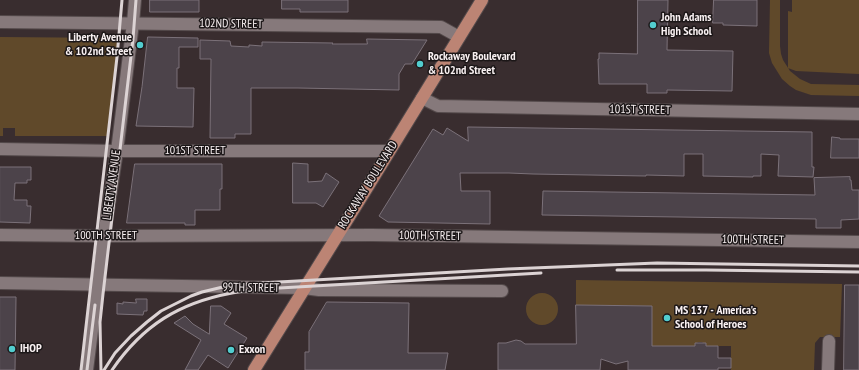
<!DOCTYPE html>
<style>
body{margin:0}
canvas{display:block;background:#392d2f}
</style>
<canvas width="859" height="370"></canvas>
<script>
const ctx = document.querySelector('canvas').getContext('2d');
ctx.lineJoin = 'round';
function fill(path, color) {
  ctx.fillStyle = color;
  ctx.fill(path, 'evenodd');
}
function strokePath(path, color, width, dash) {
  ctx.strokeStyle = color;
  ctx.lineWidth = width;
  ctx.lineCap = dash ? 'butt' : 'round';
  ctx.setLineDash(dash || []);
  ctx.stroke(path);
}
function drawText(font, color, halo, rows, align = 'center') {
  ctx.font = font + ' "PT Sans Narrow",sans-serif';
  ctx.lineWidth = 3;
  ctx.setLineDash([]);
  ctx.textBaseline = 'middle';
  ctx.strokeStyle = halo;
  ctx.fillStyle = color;
  for (const [text, x, y, turn = 0] of rows) {
    ctx.save();
    ctx.translate(x, y);
    ctx.rotate((+turn || 0) * Math.PI / 180);
    ctx.textAlign = isNaN(turn) ? turn : align;
    if (halo) ctx.strokeText(text, 0, 0);
    ctx.fillText(text, 0, 0);
    ctx.restore();
  }
}
fill(new Path2D(`
 M770,0h10v46l1,8 2,6 7,11 10,8 11,5 48,1v11l-48,-1 -15,-5 -6,-4 -8,-7 -10,-16 -3,-10z
 M792,0h67v74l-63,-3 -8,-3v-57l4,1z
 M0,37l119,1 -11,98h-93v-8h-12v8h-3z
 M576,280l266,4 -2,53h-20l-5,6 -1,27h-83v-24h-25l-4,-4h-4l-1,1h-2v3h-43v-40l-76,-1z
 M526 309a16 16 0 1 1 32 0a16 16 0 1 1-32 0Z`), '#60492a');
const building = new Path2D(`
 M150,0h49v12h-49z
 M282,0h66v12h-48v-3h-18z
 M638,0h30l-1,50 66,1 -1,40 -65,-1v3h-20v-9h-48l-1,-25h1v-6l38,1z
 M714,0h43v26l-34,-1v-2h-10z
 M148,37l50,1v9h-19v21h-2v20h17l-1,39 -57,-1 6,-39z
 M367,39l60,1 -15,24h-7l-6,10v16l-101,-2h-47v46h-16v4h-25l1,-79h-11v-19l30,1 1,5 18,1v-2l13,1v-4l71,1 -1,1h35z
 M468,127l344,5v35h2l-1,10 -35,-1 1,-21 -18,-1v22h-8v1l-50,-1v-22h-19v22l-38,-1v1l-113,-2 -24,-1h-49l1,18h29v33l-102,-2 -9,-6 54,-87 10,6 4,-7 21,13z
 M832,137l8,1v1h19v19h-28z
 M293,163l15,1v18l14,-1 4,-8 13,9 -16,25 -7,-4h-23z
 M135,164h87v25h-2v21h-25v15h-10v-2h-58z
 M0,167h31v13h-4v3h-12l-1,17h13v6h4l-1,17 -30,-1z
 M850,177v3h1l1,10h7v29l-18,1v8h-25v-9l-274,-4 1,-24 272,4 -1,-17z
 M845,285h14v85h-15z
 M0,297h16l-1,73h-15z
 M136,299h11v12h-3l-1,4 -26,-1v-11l6,1v-2l13,1z
 M327,302l82,1 -1,50h40l-3,17h-140v-18h4v-20z
 M576,305l76,1v40h43v-3h11v3h12v12h13v10h-13v2h-90v-9l-12,3 -15,-5 -1,11h-102v-27h8l10,-3 5,1 4,3h51z
 M211,306h10l10,7 -7,11 23,14 -19,30 -20,-13 -10,15h-13l16,-30 -27,-17 11,-7 8,8 16,10z`);
fill(building, '#4c434a');
strokePath(building, '#7b7179', 1);
const street = new Path2D(`
 M0,22l441,5 18,10
 M422,98l16,8 421,8
 M0,149l117,2h272
 M0,235l104,1 268,-1 487,7
 M0,283l304,5 15,2 183,1
 M828,370l1,-29`);
const secondary = new Path2D(`
 M87,370l17,-134 13,-85 16,-128 2,-23`);
const primary = new Path2D(`
 M254,370l111,-179 117,-191`);
strokePath(street, '#544a4b', 14);
strokePath(secondary, '#544a4b', 14);
strokePath(primary, '#544a4b', 14);
strokePath(street, '#86797b', 12);
strokePath(secondary, '#86797b', 12);
strokePath(primary, '#bc8474', 12);
strokePath(new Path2D(`
 M617,270h89l153,2
 M81,370l36,-313 5,-57
 M87,370l8,-65
 M101,370l-1,-48 3,-28 30,-255 3,-39
 M104,370l11,-17 16,-17 16,-14 14,-11 30,-15 11,-4 25,-6 33,-3 37,-2 211,-12 149,-6 202,3
 M112,370c31,-45 67,-67 120,-77 10,-2 20,-3 30,-4l279,-16`), '#dcd3d4', 3);
for (const [x, y, r, color] of [
 [653,25,4,"#52cdcf"],
 [140,45,4,"#52cdcf"],
 [420,64,4,"#52cdcf"],
 [667,318,4,"#52cdcf"],
 [12,349,4,"#52cdcf"],
 [231,350,4,"#52cdcf"]
]) {
  const dot = new Path2D();
  dot.arc(x, y, r, 0, 2 * Math.PI);
  ctx.fillStyle = color;
  ctx.fill(dot);
  strokePath(dot, '#1c1718', 1.5);
}
drawText('bold 12px', '#f8f0f1', '#1c1718', [
 ["John Adams",661,18],
 ["High School",661,32],
 ["Liberty Avenue",132,38,"right"],
 ["& 102nd Street",132,52,"right"],
 ["Rockaway Boulevard",428,57],
 ["& 102nd Street",428,71],
 ["MS 137 - America's",675,311],
 ["School of Heroes",675,325],
 ["IHOP",20,349],
 ["Exxon",239,350]
], 'left');
drawText('12px', '#f8f0f1', '#1c1718', [
 ["102ND STREET",231,24,1],
 ["101ST STREET",640,110,1],
 ["101ST STREET",195,151],
 ["LIBERTY AVENUE",112,185,-82],
 ["ROCKAWAY BOULEVARD",368,185,-58],
 ["100TH STREET",106,236],
 ["100TH STREET",430,236,1],
 ["100TH STREET",753,240,1],
 ["99TH STREET",251,288,1]
]);
</script>
